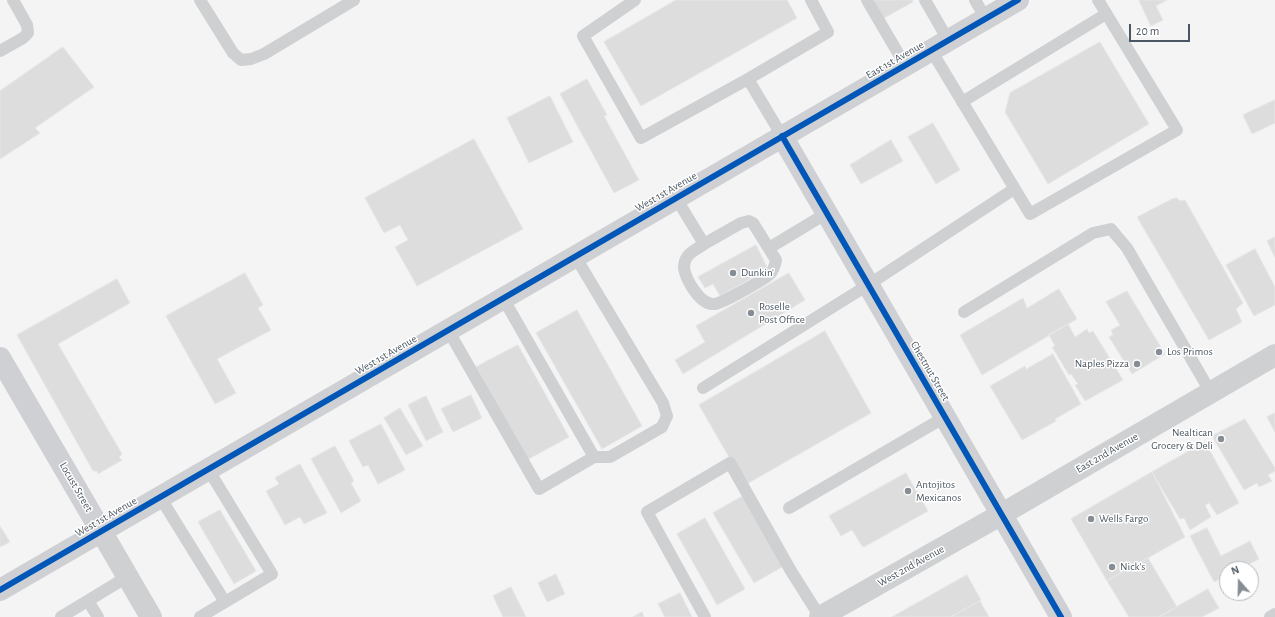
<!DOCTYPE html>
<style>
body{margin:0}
#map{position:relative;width:1275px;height:617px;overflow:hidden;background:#f4f4f4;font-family:"Alegreya Sans",sans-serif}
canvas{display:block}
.north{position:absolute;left:1219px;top:561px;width:40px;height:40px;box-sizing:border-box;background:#fff;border:1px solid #b7bbc0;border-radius:50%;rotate:340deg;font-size:11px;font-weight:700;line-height:16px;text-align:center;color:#4a5661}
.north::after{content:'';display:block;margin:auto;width:14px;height:18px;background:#868d94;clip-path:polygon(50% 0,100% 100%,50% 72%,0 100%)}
.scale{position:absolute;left:1129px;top:24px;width:61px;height:18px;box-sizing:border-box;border:2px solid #4a5661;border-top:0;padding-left:5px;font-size:12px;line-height:14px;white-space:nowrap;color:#4a5661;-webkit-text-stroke:3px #fff;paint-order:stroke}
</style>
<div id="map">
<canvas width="1275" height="617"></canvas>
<div class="north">N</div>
<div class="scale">20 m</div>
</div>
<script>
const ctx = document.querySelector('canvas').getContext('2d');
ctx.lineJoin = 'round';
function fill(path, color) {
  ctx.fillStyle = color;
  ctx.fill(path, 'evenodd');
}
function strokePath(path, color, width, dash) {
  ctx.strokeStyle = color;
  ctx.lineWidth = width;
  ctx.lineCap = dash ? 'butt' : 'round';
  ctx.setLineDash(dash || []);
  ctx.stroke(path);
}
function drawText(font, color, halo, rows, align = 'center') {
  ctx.font = font + ' "Alegreya Sans",sans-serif';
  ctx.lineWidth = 3;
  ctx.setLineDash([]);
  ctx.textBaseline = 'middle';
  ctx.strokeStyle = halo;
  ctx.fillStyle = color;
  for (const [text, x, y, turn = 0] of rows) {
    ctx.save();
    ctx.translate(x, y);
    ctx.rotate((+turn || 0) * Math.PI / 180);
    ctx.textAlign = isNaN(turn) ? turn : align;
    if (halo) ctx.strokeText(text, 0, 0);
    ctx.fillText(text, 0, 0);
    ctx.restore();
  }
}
const building = new Path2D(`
 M676,0h111l10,18 -156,88 -37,-64z
 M874,0h38l1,2 -29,16z
 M1139,0h28l-11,6 7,14 -12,6z
 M1100,42l49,82 -101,60 -43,-72 5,-19z
 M63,47l31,40 -59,41 5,5 -40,26v-68z
 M587,79l20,36 -3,1 35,64 -25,13 -54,-99z
 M550,96l23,46 -44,21 -22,-45z
 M1275,100v23l-23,11 -9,-19z
 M933,123l27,47 -24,14 -28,-47z
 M474,139l49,90 -106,57 -22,-39 13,-7 -8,-15 -16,8 -19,-35z
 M891,140l12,21 -42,23 -11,-19z
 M1177,198l3,3 5,-1 58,103 -7,6 6,13 -33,18 -72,-123 35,-18z
 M1275,237v21l-8,-17z
 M756,245l12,24 -48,27 -7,-12 -8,4 -7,-11z
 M1255,249l20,38v18l-21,11 -28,-51z
 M245,273l18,32 -5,3 13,22 -54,29 19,34 -21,11 -49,-88z
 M789,273l16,27 -122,74 -8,-14 30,-18 -9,-16z
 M117,279l13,24 -72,41 64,110 -3,3 3,3 -24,14 -1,-3h-4l-76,-136z
 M1059,289l18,30 -95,56 -22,-40 63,-37 4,10z
 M1127,291l38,63 -33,20 -23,-37 4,-2 -2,-5 9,-5 -14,-23z
 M577,310l65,116 -40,23 -66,-116z
 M1068,324l7,13 12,-8 2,4 4,-2 30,49 -38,21 -10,-16 3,-1 -7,-10 -2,1 -17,-28 3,-1 -6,-11z
 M825,331l46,82 -126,72 -46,-80z
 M518,345l51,92 -42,23 -51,-93z
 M1053,354l28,50 -26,15 1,2 -34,19 -32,-54 35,-20 1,3z
 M471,395l11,23 -29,14 -12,-23z
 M426,396l17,36 -17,9 -18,-36z
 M400,408l23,38 -17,9 -22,-37z
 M1275,413v19l-8,-15z
 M1245,419l30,49v3l-7,4 4,6 -13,6 -2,-4 -13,7 -32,-54z
 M381,424l24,46 -27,14 -10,-19 -5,2 -14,-26z
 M1205,442l34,61 -22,12 -8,-12 -4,2 6,12 -21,13 -6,-12 -4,1 -28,-47z
 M335,446l19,35 -3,2 10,18 -20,12 -30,-54z
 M300,464l27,49 -23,11 -4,-7 -15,8 -19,-34 13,-7 -4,-6z
 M1152,472l33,65 -78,44 -36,-62z
 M906,473l22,38 -64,36 -2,-1 -10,-16 -11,6 -12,-20z
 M743,496l41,70 -30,17 -41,-70z
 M220,510l36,61 -22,13 -36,-62z
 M705,518l40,71 -28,16 -40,-71z
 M0,526l10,16 -10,5z
 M1207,528l14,28 29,-15 9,18 -19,10h-13v7l-13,6 -24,-46z
 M1148,558l29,49 -18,10h-30l-22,-36z
 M556,574l9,20 -18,8 -9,-19z
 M967,575l14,25 -30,17h-59z
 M511,587l15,30h-23l-10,-21z
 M1208,589l11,19 -17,9h-43z
 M680,593l12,24h-27l-7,-13z
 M980,601l9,16h-38z
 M642,612l2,5h-11z`);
fill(building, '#ddddde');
strokePath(building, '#e5e6e7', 1);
strokePath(new Path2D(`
 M200,0l33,53 8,7 10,-1 13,-5 90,-54
 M635,0l-52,36 58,102 107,-59 80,-47 -17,-32
 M867,0l38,65
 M925,0l23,40
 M975,0l11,19
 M931,50l99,164 147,-84 -79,-130
 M0,51l23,-13 5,-5 -1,-8 -14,-25
 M748,79l34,57
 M962,102l144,-88
 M676,198l28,46 37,-21 8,-2 4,2 23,37c-1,5 -2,10 -6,14 -5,5 -49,30 -56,30 -14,1 -28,-24 -30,-36 0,-3 1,-8 3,-11 3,-5 12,-9 17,-13
 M769,248l58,-35
 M503,298l91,159
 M964,312l129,-79 18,-4 16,19 84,145
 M448,330l91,159 55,-32h16l52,-30 5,-11 -4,-13 -88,-147
 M703,388l165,-103 146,-96
 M160,497l65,105
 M789,508l156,-91
 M88,601l10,16
 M61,617l66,-40
 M200,617l72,-43 -64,-105
 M705,617l-58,-105 83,-49 61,108 29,46
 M1270,617l5,-3`), '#ced0d2', 12);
strokePath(new Path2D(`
 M101,531l50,86
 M820,617l182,-103 273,-159`), '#ced0d2', 22);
strokePath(new Path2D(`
 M782,136l279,481
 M0,358l101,173
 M0,590l1018,-590`), '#ced0d4', 22);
strokePath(new Path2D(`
 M782,136l279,481
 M0,590l1018,-590`), '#0057b8', 6);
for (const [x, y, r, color] of [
 [733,273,4,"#868d94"],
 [751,313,4,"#868d94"],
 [1159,352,4,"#868d94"],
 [1137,364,4,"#868d94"],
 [1221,439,4,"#868d94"],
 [908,491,4,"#868d94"],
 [1091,519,4,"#868d94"],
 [1112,567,4,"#868d94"]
]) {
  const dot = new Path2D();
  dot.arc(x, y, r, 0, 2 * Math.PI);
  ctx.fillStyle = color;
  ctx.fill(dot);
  strokePath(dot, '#fff', 1.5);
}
drawText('11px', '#4a5661', '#fff', [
 ["East 1st Avenue",895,60,-30],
 ["West 1st Avenue",666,192,-30],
 ["West 1st Avenue",386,355,-30],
 ["Chestnut Street",930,371,60],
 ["East 2nd Avenue",1107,453,-30],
 ["Locust Street",76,487,60],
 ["West 1st Avenue",106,517,-30],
 ["West 2nd Avenue",911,566,-29]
]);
drawText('11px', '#4a5661', '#fff', [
 ["Dunkin'",741,273],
 ["Roselle",759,307],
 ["Post Office",759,320],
 ["Los Primos",1167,352],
 ["Naples Pizza",1129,364,"right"],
 ["Nealtican",1213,433,"right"],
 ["Grocery & Deli",1213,446,"right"],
 ["Antojitos",916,485],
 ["Mexicanos",916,498],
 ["Wells Fargo",1099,519],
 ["Nick's",1120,567]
], 'left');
</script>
